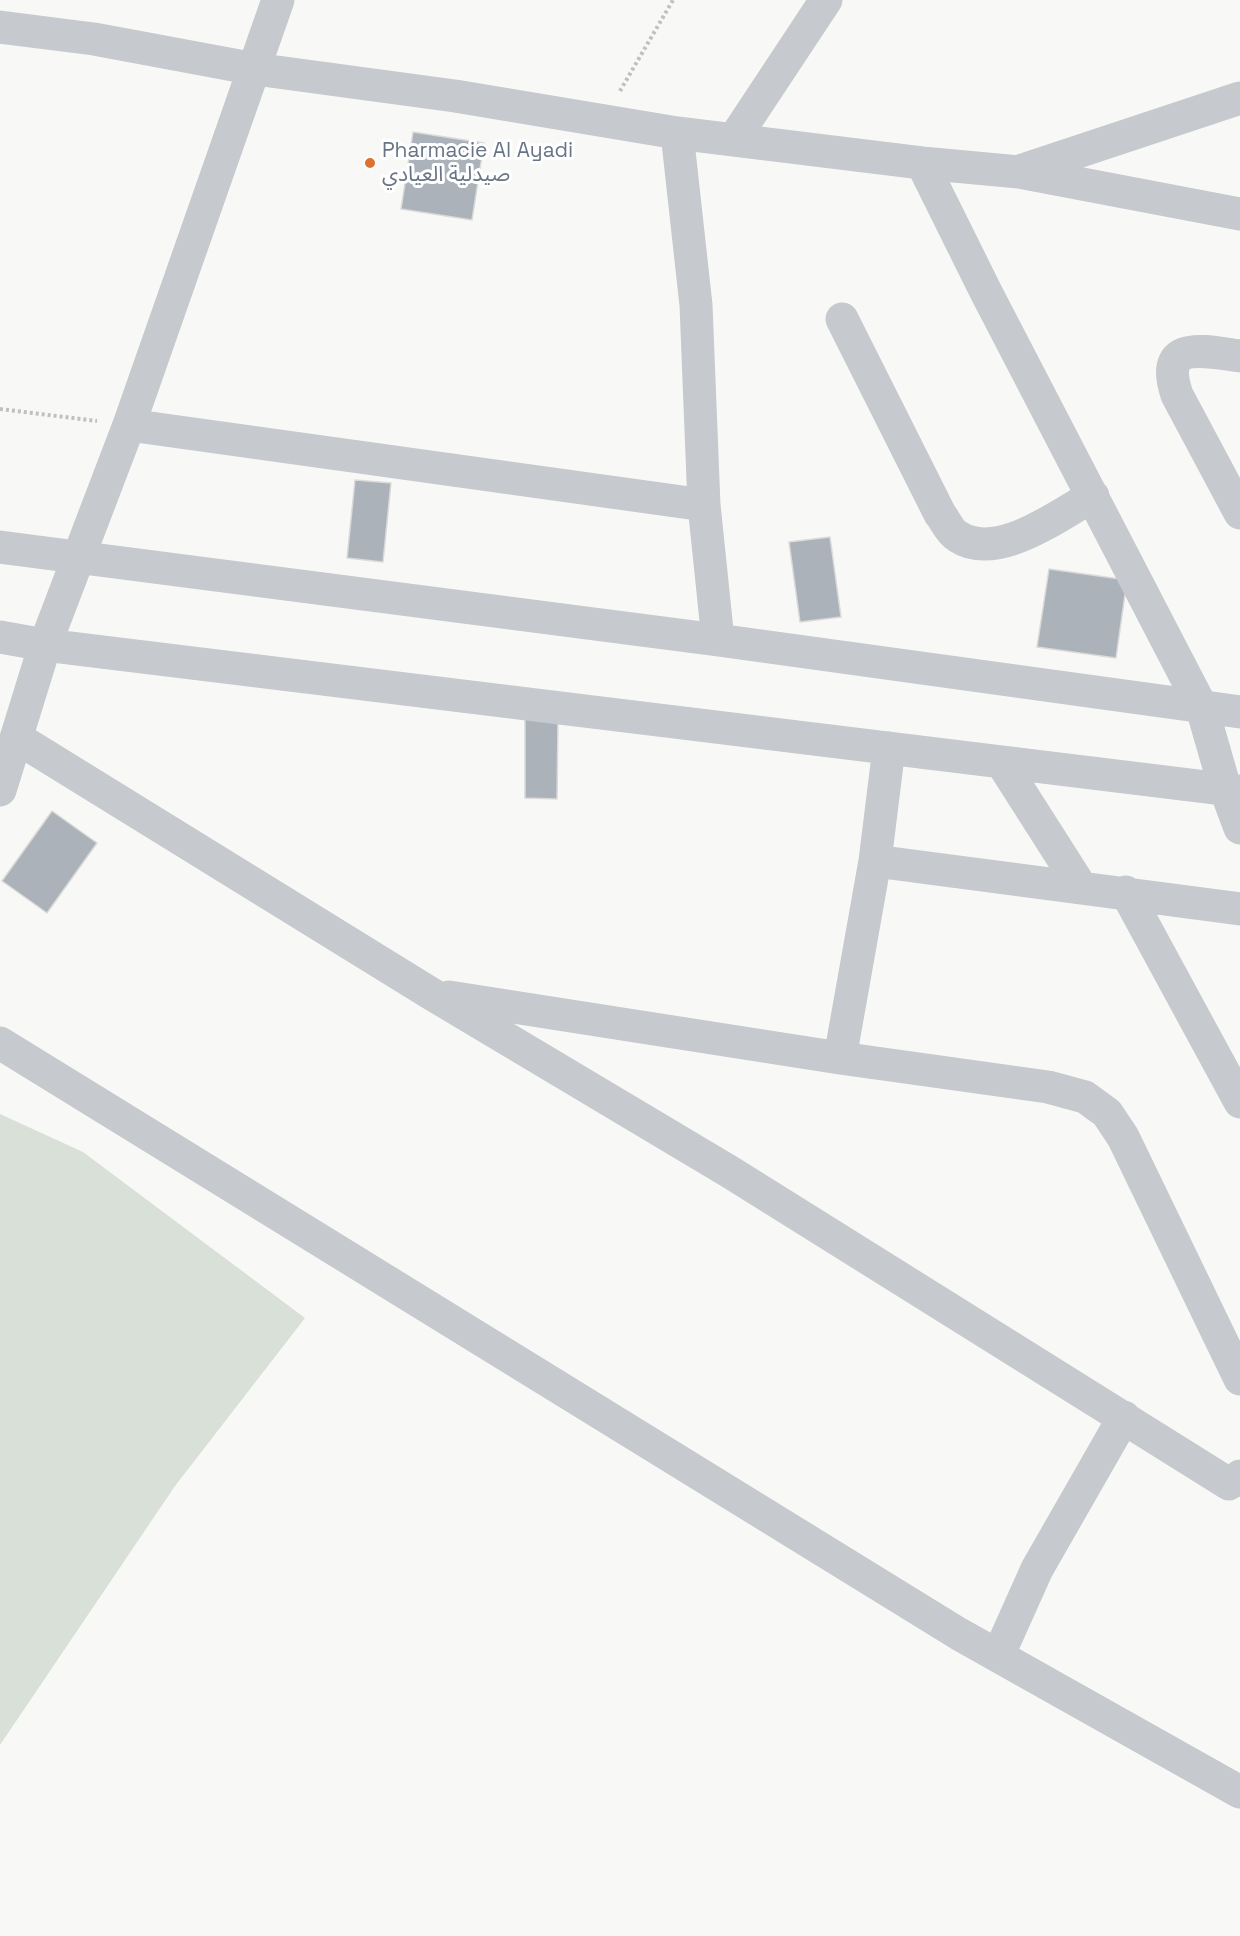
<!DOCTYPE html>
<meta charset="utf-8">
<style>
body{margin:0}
canvas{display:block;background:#f8f9f6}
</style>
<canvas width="1240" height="1936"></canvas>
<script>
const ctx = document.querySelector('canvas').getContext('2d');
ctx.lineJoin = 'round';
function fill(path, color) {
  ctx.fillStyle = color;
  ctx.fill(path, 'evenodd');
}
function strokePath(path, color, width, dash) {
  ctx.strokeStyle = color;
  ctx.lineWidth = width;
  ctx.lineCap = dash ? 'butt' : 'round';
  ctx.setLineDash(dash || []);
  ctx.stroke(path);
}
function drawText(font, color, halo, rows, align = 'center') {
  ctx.font = font + ' "Space Grotesk","Noto Sans Arabic",sans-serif';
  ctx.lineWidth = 6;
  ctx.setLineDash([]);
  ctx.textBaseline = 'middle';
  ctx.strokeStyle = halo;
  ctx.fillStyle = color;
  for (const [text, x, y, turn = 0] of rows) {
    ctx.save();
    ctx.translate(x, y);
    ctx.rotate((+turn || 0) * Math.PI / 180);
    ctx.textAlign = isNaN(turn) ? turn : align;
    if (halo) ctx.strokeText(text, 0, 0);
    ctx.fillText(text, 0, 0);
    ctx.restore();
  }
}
fill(new Path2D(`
 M0,1114l83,38 222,166 -130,168 -175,259z`), '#d9e0d7');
const building = new Path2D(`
 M413,132l71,11 -12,77 -71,-11z
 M355,480l36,3 -8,79 -36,-4z
 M830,537l11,80 -41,5 -11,-80z
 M1049,569l78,11 -11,78 -79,-11z
 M525,718h33l-1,81 -32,-1z
 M52,811l45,32 -50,70 -45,-32z`);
fill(building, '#acb2ba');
strokePath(building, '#dadad8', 1.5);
strokePath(new Path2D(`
 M620,91l53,-91
 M0,409l97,12`), '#bec0c2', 4, [3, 3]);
strokePath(new Path2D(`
 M0,27l94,12 161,30 200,27 222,37 245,30 97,9 221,42
 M734,139l92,-139
 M922,163l64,129 216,416 23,80 15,40
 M1020,171l220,-73
 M842,319l98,195c5,6 10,18 17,22 40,27 101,-21 136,-40
 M1240,356c-37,-5 -82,-17 -63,39l63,118
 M129,425l575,80 -8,-200 -19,-172
 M704,505l14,135
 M0,547l718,93 522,72
 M0,637l45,8 1195,146
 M17,738l413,255 300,179 499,312 11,-8
 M1002,763l79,124
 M0,790l45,-145 84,-220 149,-425
 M875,861l365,48
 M1126,892l114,210
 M449,997l391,61 208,29 37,10 22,16 16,24 117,242
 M0,1043l959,591 281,158
 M840,1058l35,-197 14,-113
 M998,1656l39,-87 87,-152`), '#c6c9cd', 33);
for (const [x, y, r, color] of [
 [370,163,6,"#df7130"]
]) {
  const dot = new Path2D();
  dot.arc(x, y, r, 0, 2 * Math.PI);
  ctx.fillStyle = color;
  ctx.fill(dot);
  strokePath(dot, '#fff', 2);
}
drawText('21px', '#687586', '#fff', [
 ["Pharmacie Al Ayadi",382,151],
 ["صيدلية العيادي",382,175]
], 'left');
</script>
